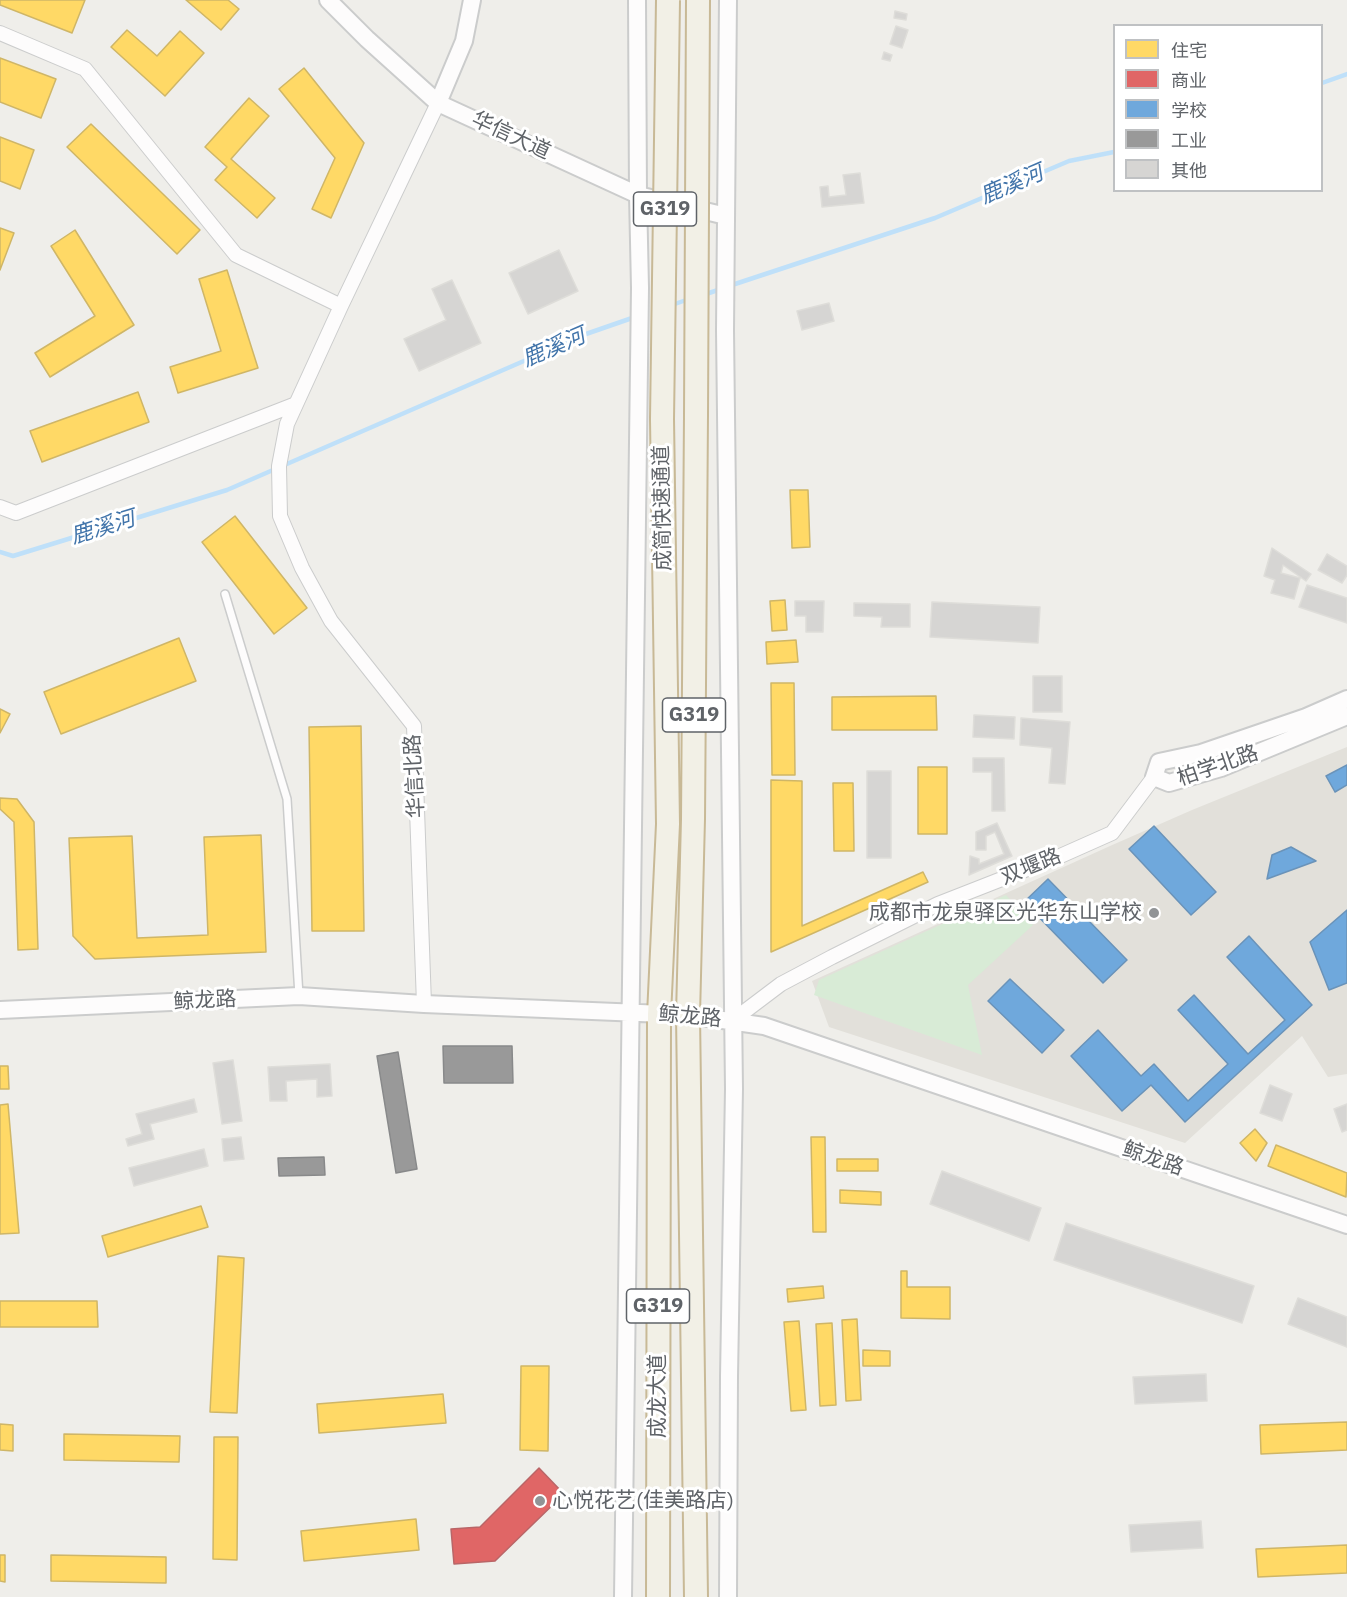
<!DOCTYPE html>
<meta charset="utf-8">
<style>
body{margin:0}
#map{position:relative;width:1347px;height:1597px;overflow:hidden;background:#efeeea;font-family:"IBM Plex Sans","Noto Sans SC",sans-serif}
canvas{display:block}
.legend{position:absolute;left:1113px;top:24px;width:210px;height:168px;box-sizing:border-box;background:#fff;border:2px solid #bfc1c3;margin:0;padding:8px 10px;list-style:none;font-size:18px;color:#5f6368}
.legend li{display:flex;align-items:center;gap:12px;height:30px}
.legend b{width:30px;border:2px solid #bfc1c3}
</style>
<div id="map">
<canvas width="1347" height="1597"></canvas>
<ul class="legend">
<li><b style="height:16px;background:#ffd966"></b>住宅</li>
<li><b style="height:16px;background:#e06666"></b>商业</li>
<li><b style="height:16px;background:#6fa8dc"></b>学校</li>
<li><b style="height:16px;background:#999"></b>工业</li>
<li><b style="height:16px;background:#d6d5d3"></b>其他</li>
</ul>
</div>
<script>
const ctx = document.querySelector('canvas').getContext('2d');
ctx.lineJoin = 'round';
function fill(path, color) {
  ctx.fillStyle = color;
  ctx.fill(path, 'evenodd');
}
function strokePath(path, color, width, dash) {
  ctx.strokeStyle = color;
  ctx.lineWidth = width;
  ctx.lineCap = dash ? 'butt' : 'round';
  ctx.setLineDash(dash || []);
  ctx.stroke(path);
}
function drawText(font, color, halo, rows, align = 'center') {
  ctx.font = font + ' "IBM Plex Sans","Noto Sans SC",sans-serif';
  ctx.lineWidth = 6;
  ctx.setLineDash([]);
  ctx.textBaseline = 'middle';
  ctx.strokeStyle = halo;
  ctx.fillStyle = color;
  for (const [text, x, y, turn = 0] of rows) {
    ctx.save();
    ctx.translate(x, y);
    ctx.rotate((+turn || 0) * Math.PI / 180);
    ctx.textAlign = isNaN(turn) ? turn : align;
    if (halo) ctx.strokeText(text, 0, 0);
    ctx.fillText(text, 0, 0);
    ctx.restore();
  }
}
fill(new Path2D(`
 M1347,747v327l-19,3 -26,-41 -117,107 -356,-116 -17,-46 298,-135 82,-36z`), '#e2e0da');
fill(new Path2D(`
 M1006,895l27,30 -65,60 14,70 -168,-60 5,-15z`), '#d8ebd6');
const homes = new Path2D(`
 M0,0h85l-13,33 -72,-28z
 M186,0h42l11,9 -18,21z
 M127,30l30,26 23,-25 24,22 -39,43 -54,-49z
 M0,58l56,21 -15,39 -41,-16z
 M304,68l60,75 -33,75 -19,-9 23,-51 -56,-69z
 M249,98l20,18 -38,43 44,39 -18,20 -42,-38 12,-13 -22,-20z
 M91,124l109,106 -23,24 -110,-107z
 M0,137l34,13 -14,39 -20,-8z
 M0,228l14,5 -14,37z
 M75,230l59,95 -84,52 -15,-24 60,-37 -44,-70z
 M227,270l31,98 -80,25 -8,-26 51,-16 -22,-72z
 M138,392l11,30 -107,40 -12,-31z
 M790,490h18l2,57 -18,1z
 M235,516l72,92 -33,26 -72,-92z
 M785,600l2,30 -15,1 -2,-30z
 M179,638l17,43 -135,53 -17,-42z
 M796,640l2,22 -31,2 -1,-22z
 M771,683h23l1,92h-23z
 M936,696l1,34h-105v-33z
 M0,709l10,5 -10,19z
 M361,726l3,205h-52l-3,-204z
 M918,767h29v67h-29z
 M771,780l31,1v145l121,-54 5,10 -157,70z
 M833,783h20l1,68h-20z
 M0,798l17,1 17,23 4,127 -20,1 -4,-128 -14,-13z
 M261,835l5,117 -171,7 -22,-23 -4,-98 63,-2 5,102 71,-3 -4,-98z
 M0,1066h8l1,23h-9z
 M8,1104l11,129 -19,1v-129z
 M1255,1129l12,14 -11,18 -16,-18z
 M811,1137h14l1,95h-13z
 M1276,1145l71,28 -1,24 -78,-31z
 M837,1159h41v12h-41z
 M840,1190l41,2v13l-41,-2z
 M201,1206l7,21 -100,30 -6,-21z
 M218,1256l26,2 -7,155 -27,-1z
 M901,1271h6v16h43v32l-49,-1z
 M823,1286l1,12 -36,4 -1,-13z
 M0,1301h97l1,26h-98z
 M857,1319l4,81 -15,1 -4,-81z
 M799,1321l7,89 -15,1 -7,-89z
 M832,1323l4,82 -16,1 -4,-82z
 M863,1350l27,1v15h-27z
 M521,1366h28l-1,85 -28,-1z
 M443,1394l3,29 -127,10 -2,-29z
 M1347,1422v28l-86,4 -1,-29z
 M0,1424l13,1v26l-13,-1z
 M64,1434l116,2 -1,26 -115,-2z
 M214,1437h24l-1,123 -24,-1z
 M416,1519l3,31 -115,11 -3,-30z
 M1347,1545v28l-89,4 -2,-28z
 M0,1555h5v27l-5,-1z
 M51,1555l115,2v26l-115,-2z`);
fill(homes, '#ffd966');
strokePath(homes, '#cfb667', 1.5);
const shops = new Path2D(`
 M539,1468l25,26 -69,67 -41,3 -3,-35 29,-2z`);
fill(shops, '#e06666');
strokePath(shops, '#b96567', 1.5);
const schools = new Path2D(`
 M1347,765v20l-12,7 -9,-16z
 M1154,826l62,66 -25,23 -62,-66z
 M1291,847l25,14 -49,18 5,-24z
 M1048,879l79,81 -24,23 -79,-81z
 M1347,910v73l-18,7 -19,-48z
 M1249,936l63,69 -127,117 -34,-37 -29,26 -51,-55 27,-26 43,46 13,-12 34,37 40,-37 -50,-54 16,-15 54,59 37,-34 -58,-63z
 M1010,979l54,51 -22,23 -54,-52z`);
fill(schools, '#6fa8dc');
strokePath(schools, '#6a93b9', 1.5);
const industry = new Path2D(`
 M443,1046h69l1,37h-69z
 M398,1052l19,117 -21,4 -19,-117z
 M324,1157l1,18 -46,1 -1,-18z`);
fill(industry, '#999');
strokePath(industry, '#88898a', 1.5);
strokePath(new Path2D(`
 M1322,83l25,-9
 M729,286l206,-68 134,-57 45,-9
 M703,295l18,-6
 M672,305l17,-6
 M0,552l13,4 214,-66 359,-156 49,-17`), '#bfe0f9', 4.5);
const building = new Path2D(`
 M895,11l12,3 -1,6 -12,-2z
 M896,26l12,4 -6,18 -12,-4z
 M884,52l8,3 -2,6 -8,-2z
 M860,173l4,30 -42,4 -2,-20 8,-1 1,11 17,-2 -3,-20z
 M559,250l19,41 -50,23 -19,-41z
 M452,280l29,63 -62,28 -15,-32 42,-19 -14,-31z
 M829,303l5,18 -32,9 -5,-19z
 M1272,548l39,26 -5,7 -23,-16 -2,8 19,5 -6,21 -23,-6 4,-13 -11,-4z
 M1327,554l20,12v9l-5,8 -24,-13z
 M1307,585l40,13v25l-48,-16z
 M795,601h29l-1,31h-17v-16h-11z
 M932,602l108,5 -2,36 -108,-6z
 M854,603l56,1v23h-29l1,-10 -28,-1z
 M1033,676h29v36h-29z
 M974,715l41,2 -1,22 -41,-2z
 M1021,718l49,4 -5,62 -16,-1 3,-35 -32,-3z
 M973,758h31l1,53h-13v-39h-19z
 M867,771h24v87h-24z
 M997,823l15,33 -43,19 1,-19 9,3v5l25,-10 -9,-22 -9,4v14h-10v-18z
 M233,1060l9,61 -20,3 -9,-61z
 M330,1064l2,32 -15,1v-18l-31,2 1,20h-17l-2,-34z
 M1270,1085l22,9 -10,27 -22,-8z
 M194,1099l3,13 -47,12 4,15 -26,7 -2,-7 16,-5 -6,-20z
 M1347,1104v26l-5,2 -8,-23z
 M241,1137l3,22 -20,2 -2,-22z
 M204,1149l4,17 -74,20 -5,-18z
 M942,1171l99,37 -12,33 -99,-37z
 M1066,1223l188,63 -12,37 -188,-63z
 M1298,1298l49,19v30l-59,-23z
 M1206,1374l1,27 -72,3 -2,-27z
 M1201,1521l2,27 -72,4 -2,-27z`);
fill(building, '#d6d5d3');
strokePath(building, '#deddd9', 1.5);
const service = new Path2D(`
 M225,594l62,205 12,197`);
const minor = new Path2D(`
 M0,33l85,36 151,186 105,51
 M0,507l16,6 280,-109
 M424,1004l-10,-278 -83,-105 -29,-53 -22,-52 -1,-50 8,-42 54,-118 97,-203
 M732,1021l49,-37 51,-27 106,-53 120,-47 54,-24 42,-56`);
const tertiary = new Path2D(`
 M328,0l39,39 71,64 200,92 88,21
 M438,103l26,-62 8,-41
 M1347,699l-41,18 -105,36 -42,9 -5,15 15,6 52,-15 126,-52
 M0,1010l299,-14 125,8 264,11 76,11 583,199
 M623,1597l17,-1309 -2,-93 -1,-195
 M728,1597l1,-221 5,-287 -9,-759 3,-330`);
const trunk = new Path2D(`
 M696,415l-3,404 -5,196 8,582
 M658,1597l1,-582 9,-191 -6,-405`);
strokePath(service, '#cbcccc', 10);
strokePath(minor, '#cbcccc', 16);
strokePath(tertiary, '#cbcccc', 20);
strokePath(trunk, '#c8b996', 26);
strokePath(service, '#fdfcfc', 7);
strokePath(minor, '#fdfcfc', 14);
strokePath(tertiary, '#fdfcfc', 16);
strokePath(trunk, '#f2f0e6', 22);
const trunkBridge = new Path2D(`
 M696,415l2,-415
 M662,419l6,-419`);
strokePath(trunkBridge, '#c8b996', 26, []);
strokePath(trunkBridge, '#f2f0e6', 22);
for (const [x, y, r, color] of [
 [1154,913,6,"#919496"],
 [540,1501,6,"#919496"]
]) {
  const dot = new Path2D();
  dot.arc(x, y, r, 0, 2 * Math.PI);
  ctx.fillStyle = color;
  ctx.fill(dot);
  strokePath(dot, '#fff', 2);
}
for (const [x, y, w] of [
 [665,209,63],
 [694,715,63],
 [658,1306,63]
]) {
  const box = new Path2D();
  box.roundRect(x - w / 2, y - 17, w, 34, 4.5);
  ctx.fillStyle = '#fff';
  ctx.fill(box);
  strokePath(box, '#5f6368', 1.5);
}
drawText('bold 20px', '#5f6368', null, [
 ["G319",665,209],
 ["G319",694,715],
 ["G319",658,1306]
]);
drawText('21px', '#5f6368', '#fff', [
 ["华信大道",511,136,25],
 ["成简快速通道",663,508,-91],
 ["柏学北路",1218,766,-19],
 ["华信北路",415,776,-93],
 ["双堰路",1031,867,-22],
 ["鲸龙路",205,1001,-3],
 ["鲸龙路",690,1017,5],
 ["鲸龙路",1153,1159,19],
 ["成龙大道",658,1396,-90]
]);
drawText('21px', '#5f6368', '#fff', [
 ["成都市龙泉驿区光华东山学校",1142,913],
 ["心悦花艺(佳美路店)",552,1501,"left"]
], 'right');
drawText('italic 22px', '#4174aa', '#fff', [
 ["鹿溪河",1012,185,-23],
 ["鹿溪河",554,348,-23],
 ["鹿溪河",103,528,-17]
]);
</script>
